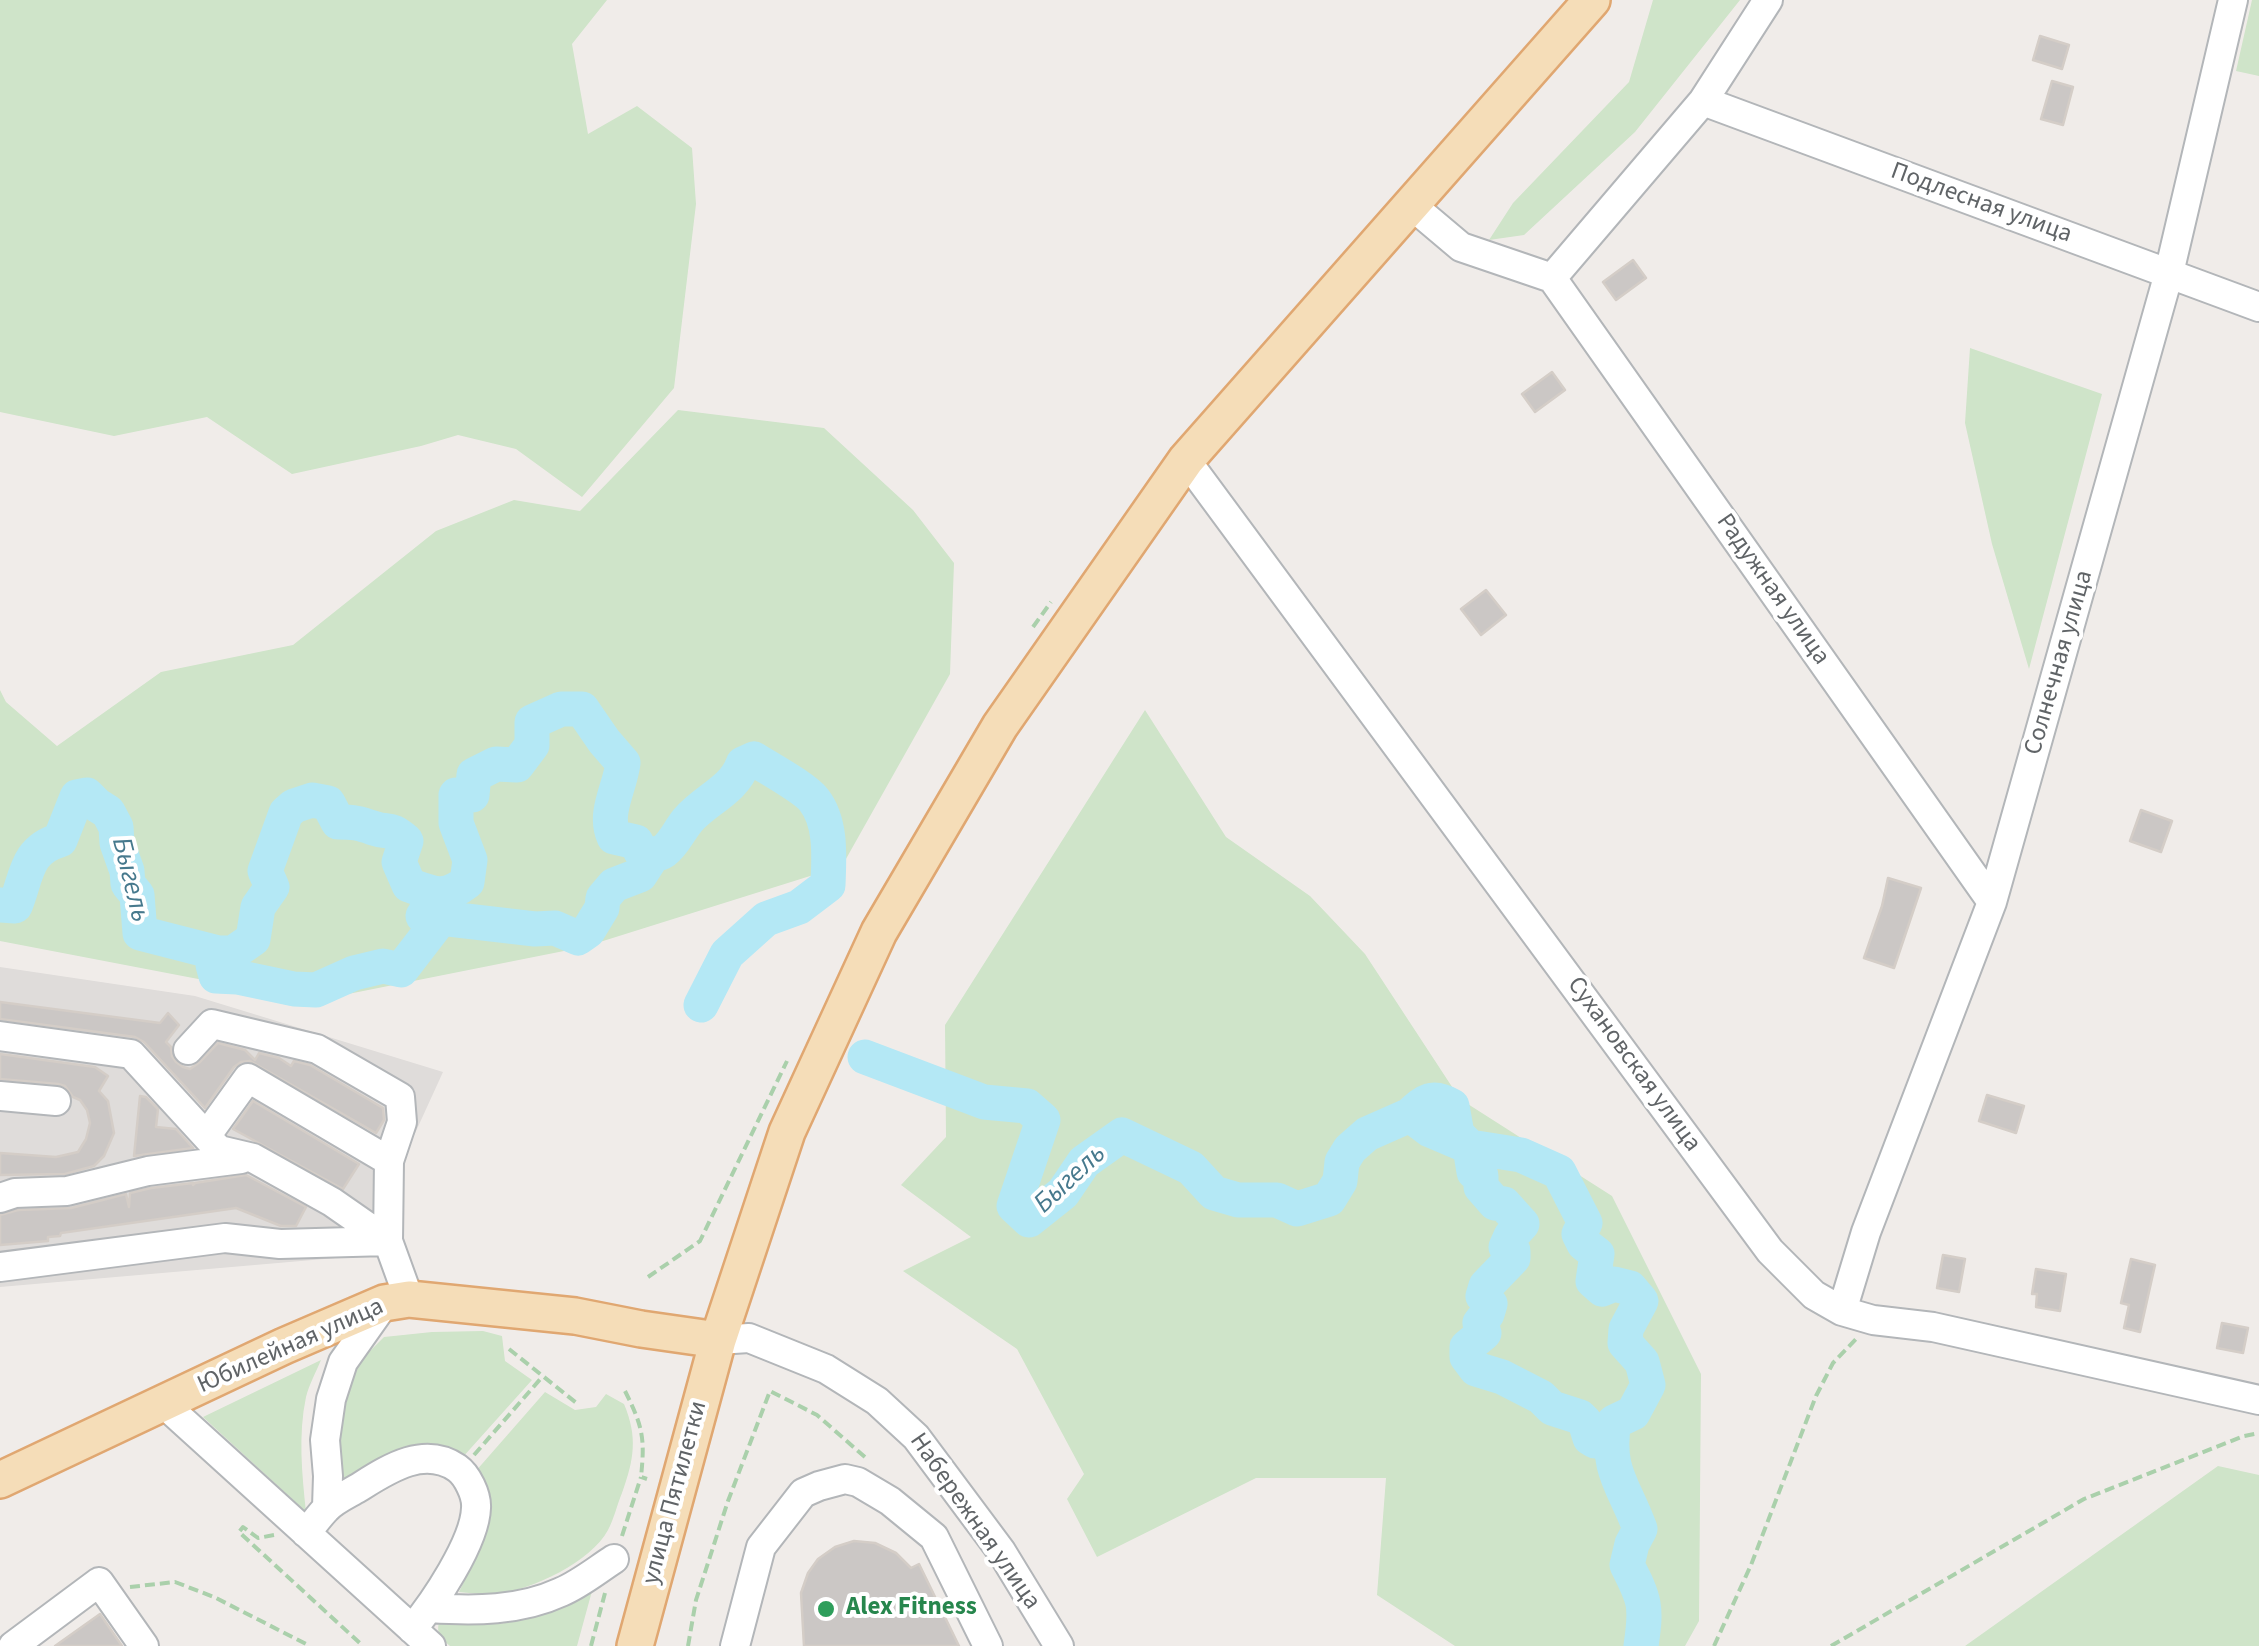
<!DOCTYPE html>
<meta charset="utf-8">
<style>
body{margin:0}
canvas{display:block;background:#f0ece9}
</style>
<canvas width="2259" height="1646"></canvas>
<script>
const ctx = document.querySelector('canvas').getContext('2d');
ctx.lineJoin = 'round';
function fill(path, color) {
  ctx.fillStyle = color;
  ctx.fill(path, 'evenodd');
}
function strokePath(path, color, width, dash) {
  ctx.strokeStyle = color;
  ctx.lineWidth = width;
  ctx.lineCap = dash ? 'butt' : 'round';
  ctx.setLineDash(dash || []);
  ctx.stroke(path);
}
function drawText(font, color, halo, rows, align = 'center') {
  ctx.font = font + ' "Source Sans 3",sans-serif';
  ctx.lineWidth = 8;
  ctx.setLineDash([]);
  ctx.textBaseline = 'middle';
  ctx.strokeStyle = halo;
  ctx.fillStyle = color;
  for (const [text, x, y, turn = 0] of rows) {
    ctx.save();
    ctx.translate(x, y);
    ctx.rotate((+turn || 0) * Math.PI / 180);
    ctx.textAlign = isNaN(turn) ? turn : align;
    if (halo) ctx.strokeText(text, 0, 0);
    ctx.fillText(text, 0, 0);
    ctx.restore();
  }
}
fill(new Path2D(`
 M0,967l195,29 248,76 -84,184 -359,31z`), '#dfdcda');
fill(new Path2D(`
 M0,0h607l-35,44 16,90 49,-28 55,42 4,56 -22,184 -92,109 -66,-48 -58,-14 -37,11 -129,28 -85,-57 -93,19 -114,-24z
 M1653,0h87l-105,132 -111,103 -35,5 24,-37 116,-121z
 M2252,0h7v76l-23,-5z
 M1970,348l132,46 -73,275 -37,-125 -27,-121z
 M678,410l146,18 89,82 41,53 -4,111 -108,192 -258,81 -271,54 -313,-60v-251l6,12 51,44 104,-74 132,-27 143,-114 78,-31 66,11z
 M1145,710l81,127 84,59 55,58 95,145 152,97 89,178 -2,247 -14,25h-230l-78,-51 9,-117h-130l-159,79 -30,-58 17,-25 -67,-125 -114,-78 68,-34 -70,-52 45,-48 -1,-112z
 M483,1331l19,5 3,25 27,19 -70,78c-9,-5 -20,-13 -30,-14 -30,-4 -73,27 -96,45l-4,-41 13,-63 20,-29 19,-19 48,-5z
 M321,1360c-5,12 -12,25 -15,37 -8,38 -4,77 0,115l-103,-95z
 M545,1392l30,18 21,-3 10,-13 18,10c14,33 10,56 -2,89 -5,12 -8,26 -14,37 -17,32 -75,59 -111,64 -12,1 -26,-1 -38,-2l25,-52 1,-28 -10,-40z
 M2218,1466l41,9v171h-294z
 M592,1591l-15,55h-127c-9,-8 -14,-12 -11,-24 19,-3 37,3 55,2 37,-2 66,-17 98,-33z`), '#cfe4c9');
strokePath(new Path2D(`
 M0,905l15,1c12,-29 10,-56 45,-66l17,-43 10,-2 10,10 11,7 8,15 1,16 10,28 1,13 9,11 3,38 78,20h15l20,-14 5,-32 14,-20 -7,-16 21,-58 8,-7 18,-6 16,3 10,19c16,0 21,1 35,6 18,6 15,-2 33,13l-7,21 10,23c25,9 35,15 58,-3l3,-22 -14,-37v-28h16l2,-20 22,-11 21,1 15,-20v-23l29,-13h21l22,32 19,22c-3,25 -20,50 -9,74l22,5 5,10c8,1 16,4 23,-1 10,-7 16,-22 24,-31 17,-20 46,-30 55,-56l11,-5c14,9 51,29 60,41 18,23 15,58 14,85l-29,22 -33,12 -39,35 -26,51
 M425,917l-2,-1 112,13 20,-1 23,10 10,-7 14,-23 1,-10 11,-13 26,-10 13,-20
 M218,954l-5,11 3,11 21,1 57,12 22,1 38,-17 29,-7 18,4 40,-52
 M865,1057l119,45 43,4 16,14 -29,86 15,14 34,-27 21,-31 38,-27 69,33 23,25 24,7h39l20,9 32,-10 11,-18 2,-19 8,-13 17,-15 43,-19 20,15 40,17 51,8 38,17 26,51 -6,11 5,10 13,10 -4,27 9,8 12,-5 16,4 11,13 -15,28 -1,14 17,19 6,23 -15,28 -19,9c-9,48 11,65 26,107l-8,15 -5,21c18,35 20,41 14,81
 M1410,1115c15,-14 22,-21 42,-9l5,28 13,13 4,25 7,4v11l14,16 9,1 18,20 -11,12 -5,11 7,4v7l-27,28 -3,10 7,8 -3,10 -7,9 4,10 -17,14v10l9,12 26,8 39,20 11,11 28,9 5,5 5,16 5,3 16,-2`), '#b4e8f5', 35);
const building = new Path2D(`
 M2040,36l29,9 -7,24 -29,-9z
 M2052,81l21,6 -10,38 -22,-6z
 M1633,260l13,18 -30,22 -13,-18z
 M1552,372l13,18 -30,22 -13,-18z
 M1486,590l20,25 -25,20 -20,-26z
 M2141,810l31,11 -11,31 -31,-11z
 M1888,878l33,10 -27,80 -30,-10 18,-52z
 M0,1002l160,21 8,-10 11,12 -13,17 5,5 1,9 4,6 7,5 7,2 10,-7 18,-19 27,7 10,10 4,-7 20,5 12,8 3,-5 16,4 73,43 1,12 -8,13 -126,-72 -9,1 -7,5 -29,41 -61,-66 -9,-5 -135,-18z
 M0,1054l95,13 13,9 -9,15 9,10 6,32 -10,23 -10,10 -29,8 -65,1v-22l56,4 22,-5 8,-13 4,-16 -3,-13 -7,-10 -7,-3 -8,-11 -7,-2 -58,-5z
 M1987,1095l37,11 -8,27 -37,-12z
 M140,1096l6,1 12,12 -2,18 20,2 17,19 -59,8z
 M253,1101l106,63 -16,25 -110,-60z
 M246,1175l60,32 -10,19h-15l-45,-18 -175,25 -1,3 -12,1v4l-48,4v-30l18,-5 53,-2 55,-14 3,13 1,-14 21,-5 42,-5v2l2,-2z
 M1943,1255l22,4 -6,33 -22,-4z
 M2131,1259l24,6 -15,67 -16,-4 5,-23 -8,-2z
 M2036,1269l30,5 -6,37 -24,-4 1,-13h-5z
 M2222,1323l26,5 -5,25 -26,-5z
 M854,1541l21,2 21,10 15,15 8,-4 40,82h-155l-3,-53 7,-20 10,-14 17,-12z
 M100,1614l22,32h-67z`);
fill(building, '#cbc7c5');
strokePath(building, '#d4cdc7', 2.5);
const minor = new Path2D(`
 M1703,101l556,206
 M1410,204l51,43 91,31
 M1552,278l440,624
 M1552,278l151,-177 65,-101
 M1186,460l584,791 44,44 28,16 31,9 60,7 326,73
 M0,1036l131,18 88,96 34,8 79,44 56,39 21,58
 M0,1096l56,5
 M207,1135l41,-57 141,83
 M0,1198l15,-5 52,-2 81,-20 93,-12
 M0,1267l225,-29 55,6 108,-3 1,-80 13,-39 -2,-25 -83,-48 -105,-25 -24,26
 M1842,1311l24,-79 126,-330 177,-629 64,-273
 M718,1340l31,-2 77,31 51,32 39,36 85,114 58,95
 M163,1403l268,243
 M327,1507l1,-31 -3,-36 6,-41 12,-37 41,-58
 M306,1533c7,-8 13,-17 20,-24 8,-9 22,-15 32,-21 29,-18 65,-43 99,-20 10,7 20,27 19,40 -1,34 -42,95 -64,121
 M430,1608c44,3 90,3 131,-16 19,-8 36,-22 53,-33
 M13,1646l86,-64 45,64
 M735,1646l26,-99 42,-54 16,-7 26,-7 13,3 32,19 44,36 54,109`);
const major = new Path2D(`
 M0,1480l284,-134 100,-43 25,-4 166,17 66,13 77,11
 M635,1646l83,-306 69,-208 92,-200 121,-206 186,-266 406,-460`);
strokePath(minor, '#b3b6b9', 32);
strokePath(major, '#e0a771', 40);
strokePath(new Path2D(`
 M1033,627l18,-25
 M648,1277l52,-36 87,-180
 M509,1349l70,56
 M625,1391c18,36 20,47 16,86l6,2
 M474,1455l69,-79
 M274,1535l-16,3 -15,-11 -4,5 124,114
 M622,1536l19,-59
 M130,1587l45,-5 39,15 96,49
 M591,1646l14,-53
 M688,1646l8,-46 32,-99 42,-110 47,24 49,43
 M1714,1646l37,-81 65,-169 17,-33 23,-24
 M1831,1646l253,-147 160,-63 15,-3`), '#aad0ab', 4, [10, 5]);
strokePath(minor, '#fff', 28);
strokePath(major, '#f5ddb8', 35);
for (const [x, y, r, color] of [
 [826,1609,10,"#2e9e5b"]
]) {
  const dot = new Path2D();
  dot.arc(x, y, r, 0, 2 * Math.PI);
  ctx.fillStyle = color;
  ctx.fill(dot);
  strokePath(dot, '#fff', 4);
}
drawText('25px', '#606467', '#fff', [
 ["Подлесная улица",1981,204,20],
 ["Радужная улица",1772,590,55],
 ["Солнечная улица",2060,663,-74],
 ["Сухановская улица",1633,1065,54],
 ["Юбилейная улица",291,1347,-24],
 ["улица Пятилетки",676,1493,-75],
 ["Набережная улица",974,1522,55]
]);
drawText('bold 25px', '#27864d', '#fff', [
 ["Alex Fitness",846,1609]
], 'left');
drawText('italic 28px', '#46798d', '#fff', [
 ["Быгель",129,880,76],
 ["Быгель",1071,1180,-43]
]);
</script>
